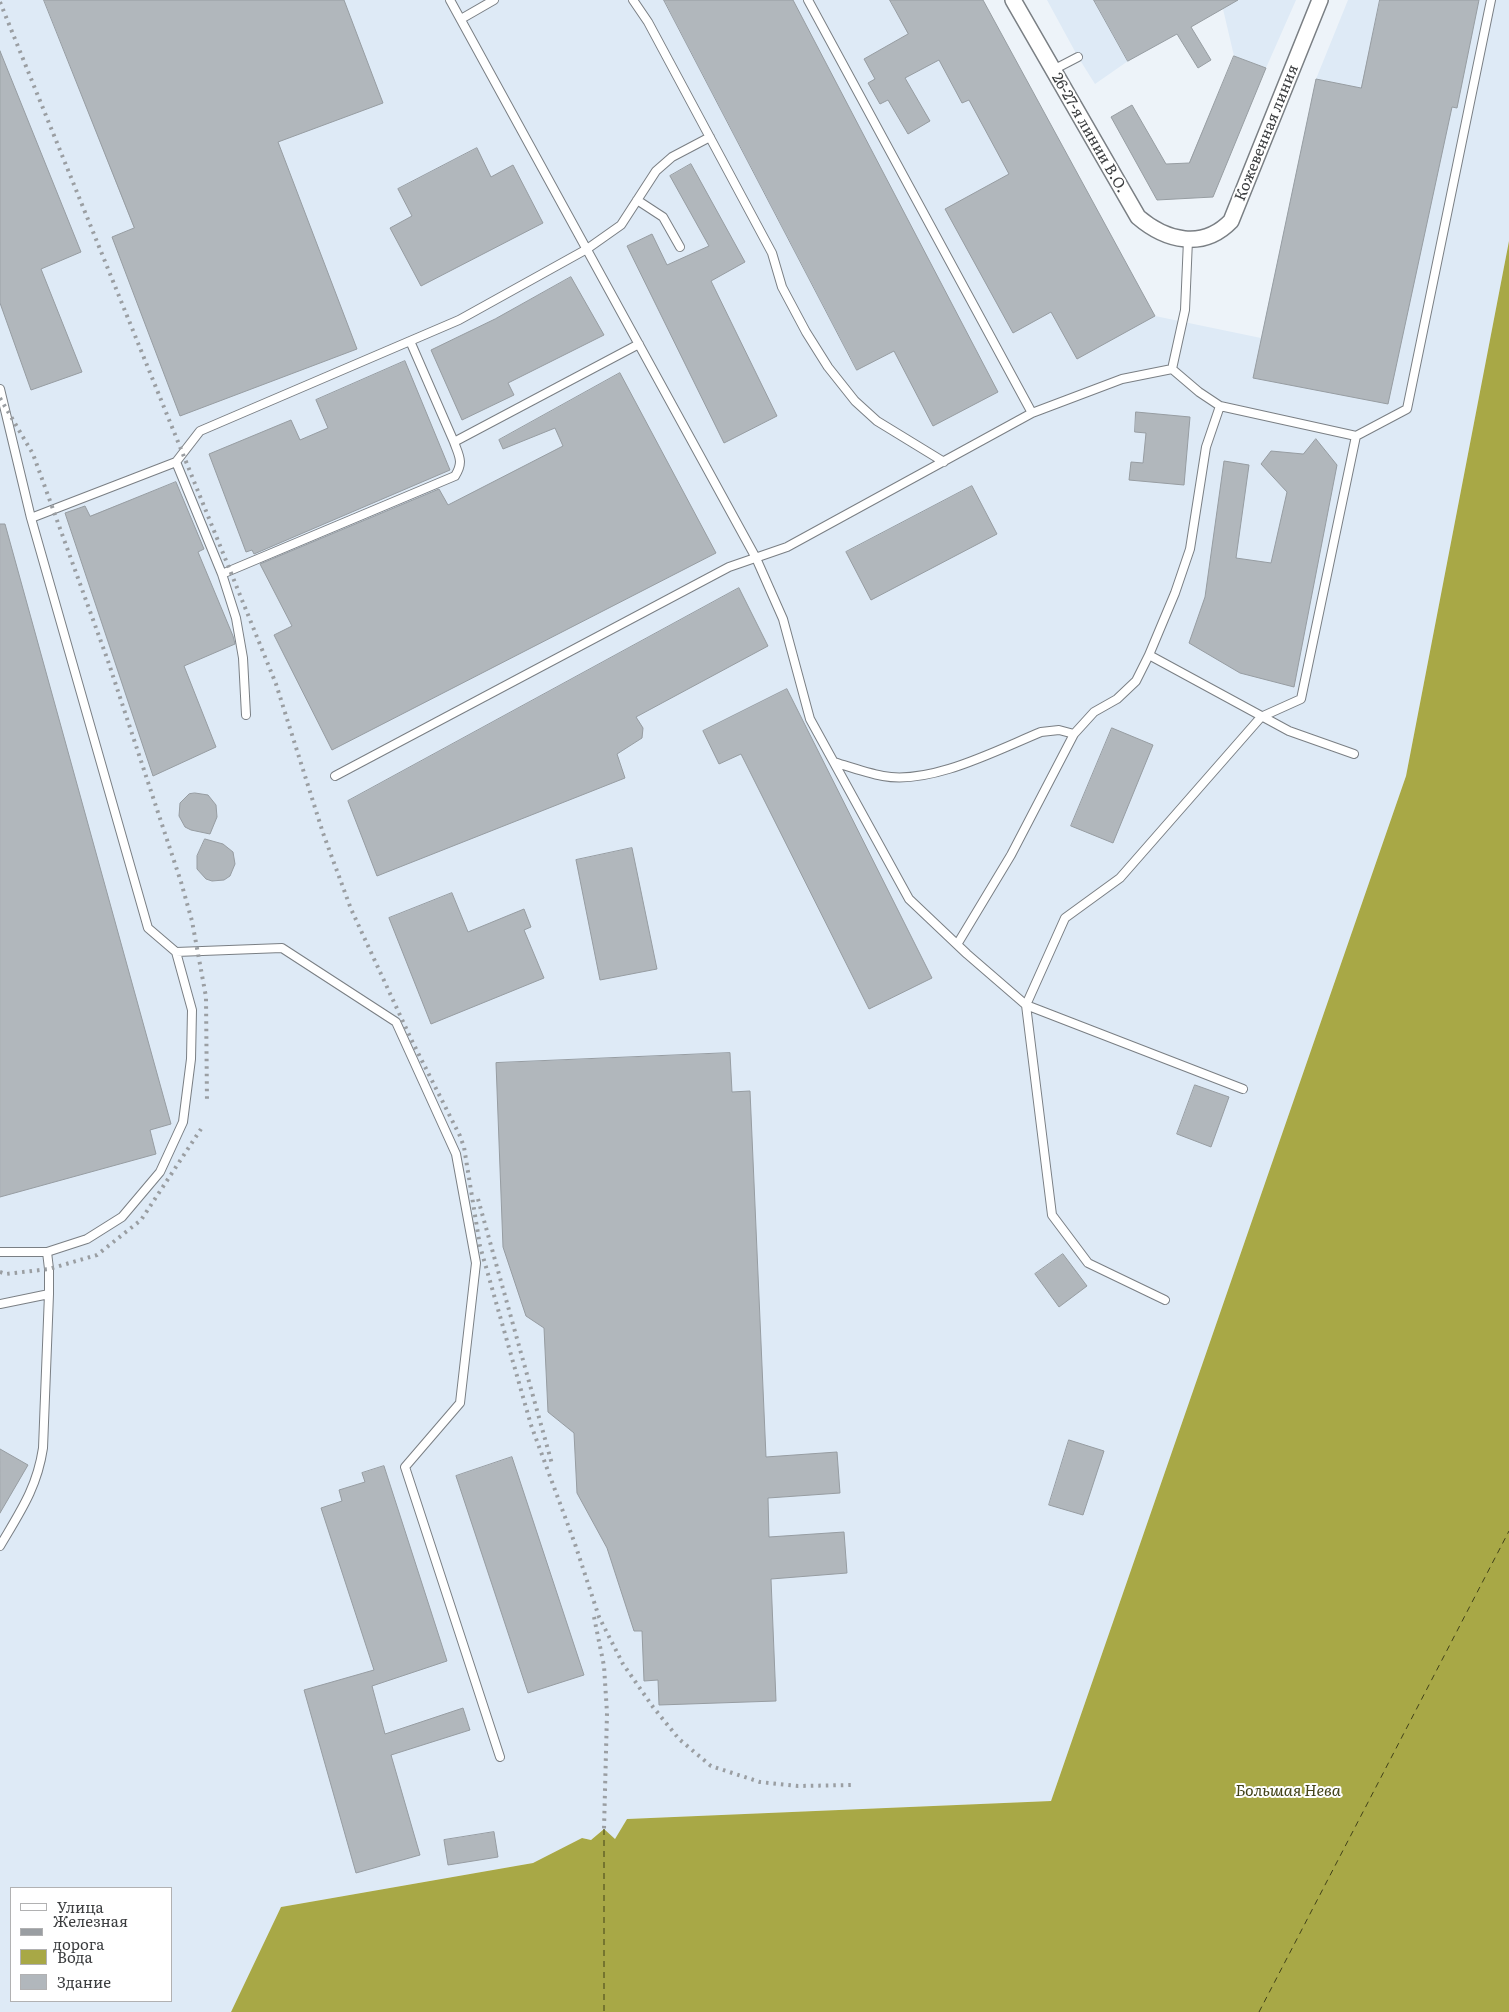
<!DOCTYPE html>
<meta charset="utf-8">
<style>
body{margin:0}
#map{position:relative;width:1509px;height:2012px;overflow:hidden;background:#edf3f9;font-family:Literata,serif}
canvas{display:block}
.legend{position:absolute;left:10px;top:1887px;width:162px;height:115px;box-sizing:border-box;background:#fff;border:1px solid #b1b1b2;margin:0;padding:6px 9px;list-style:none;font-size:15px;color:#3b3d3f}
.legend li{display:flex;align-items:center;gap:10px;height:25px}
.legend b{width:25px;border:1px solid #b1b1b2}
</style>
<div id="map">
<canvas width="1509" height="2012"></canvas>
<ul class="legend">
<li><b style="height:6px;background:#fff"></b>Улица</li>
<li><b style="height:6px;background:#9a9ea2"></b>Железная дорога</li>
<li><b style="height:14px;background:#a8a846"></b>Вода</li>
<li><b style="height:14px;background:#b1b7bc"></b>Здание</li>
</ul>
</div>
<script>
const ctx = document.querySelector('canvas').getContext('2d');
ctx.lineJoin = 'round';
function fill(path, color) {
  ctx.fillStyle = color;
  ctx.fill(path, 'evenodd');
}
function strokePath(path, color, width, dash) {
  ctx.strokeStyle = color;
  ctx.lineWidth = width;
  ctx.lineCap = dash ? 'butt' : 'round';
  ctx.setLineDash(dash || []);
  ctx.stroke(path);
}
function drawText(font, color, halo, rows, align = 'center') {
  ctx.font = font + ' Literata,serif';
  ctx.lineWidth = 4;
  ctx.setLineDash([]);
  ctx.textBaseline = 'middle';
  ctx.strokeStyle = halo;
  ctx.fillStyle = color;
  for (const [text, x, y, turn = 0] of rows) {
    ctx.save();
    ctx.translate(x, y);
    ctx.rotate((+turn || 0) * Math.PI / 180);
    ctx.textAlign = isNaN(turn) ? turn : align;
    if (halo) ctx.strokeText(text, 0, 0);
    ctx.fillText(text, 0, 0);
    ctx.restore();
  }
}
fill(new Path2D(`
 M0,0h982l173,316 106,22 55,-259 32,-79h161v241l-103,535 -355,1025 -424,18 -12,21 -12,-11 -12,11 -9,-2 -49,25 -252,44 -50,105h-231zM11,1888h160v113h-160z
 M1047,0h249l-30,68 -32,-12 -11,-47 -95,52 -33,23 -17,-27z`), '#deeaf6');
fill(new Path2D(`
 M1509,241v1771h-1278l50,-105 252,-44 49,-25 9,2 13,-11 11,10 12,-20 424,-18 355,-1025z`), '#a8a846');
strokePath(new Path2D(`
 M604,1829v183
 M1259,2012l250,-481`), '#424219', 1, [6, 5]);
const building = new Path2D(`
 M44,0h300l39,103 -105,39 79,207 -177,67 -68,-179 22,-9z
 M664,0h129l205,392 -65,34 -39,-75 -37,19z
 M890,0h93l172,316 -78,43 -26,-47 -38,21 -68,-124 64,-35 -40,-74 -7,3 -23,-43 -34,18 25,43 -22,13 -20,-34 -8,4 -12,-21 7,-4 -11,-20 44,-25z
 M1094,0h144l-47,27 20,33 -13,8 -21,-34 -49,27z
 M1380,0h99l-22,108 -5,-1 -64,297 -135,-26 63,-299 45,9z
 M0,51l81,201 -40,17 41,103 -51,18 -31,-87z
 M1234,56l32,12 -53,129 -56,3 -46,-83 21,-12 34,59 23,-1z
 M477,148l14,29 22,-12 30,58 -122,63 -31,-58 22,-12 -14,-27z
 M691,164l54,98 -34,19 66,135 -53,27 -97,-197 25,-12 15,31 42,-19 -39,-70z
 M571,277l33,58 -96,48 6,12 -52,25 -31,-70 64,-31z
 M405,361l45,109 -196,84 -2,-4 -6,2 -37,-98 82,-34 9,20 28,-12 -12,-28z
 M620,373l96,180 -384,197 -58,-115 18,-9 -32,-62 179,-75 9,16 115,-59 -8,-18 -52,21 -4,-9z
 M1136,412l54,5 -6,68 -55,-5 2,-18 12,1 3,-30 -11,-1z
 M1316,439l21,26 -43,222 -54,-14 -51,-30 16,-46 19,-136 25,4 -13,93 35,5 16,-71 -26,-28 10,-13 32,3z
 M176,482l28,67 -6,3 35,84 2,8 -51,22 32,81 -63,29 -88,-263 20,-7 5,10z
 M972,486l25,48 -126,66 -25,-48z
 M0,524h5l166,600 -21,6 6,24 -156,43z
 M739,588l29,58 -132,71 7,11 -1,10 -25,16 8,24 -248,98 -29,-75z
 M787,689l145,289 -63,31 -128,-255 -22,10 -16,-33z
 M1112,728l41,17 -40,98 -42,-17z
 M195,793l13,2 8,10 1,12 -7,17 -19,-4 -6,-3 -6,-11 1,-13 9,-9z
 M205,839l18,5 10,8 2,12 -5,12 -6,4 -12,1 -6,-2 -9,-10v-13z
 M632,848l25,121 -57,11 -24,-120z
 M452,893l16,39 56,-23 7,18 -7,3 20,48 -113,46 -42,-106z
 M730,1053l2,39 18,-1 16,366 71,-5 3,41 -72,5 1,39 75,-5 3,41 -76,6 5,122 -117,4 -1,-25 -14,1 -2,-50h-8l-27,-83 -30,-55 -3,-60 -26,-21 -4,-84 -18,-12 -23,-69 -7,-184z
 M1195,1085l34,12 -18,50 -34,-13z
 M1063,1254l24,32 -28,21 -24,-33z
 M1069,1440l35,11 -21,64 -34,-10z
 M0,1449l28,16 -28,48z
 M512,1457l72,218 -56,18 -72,-217z
 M384,1466l63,195 -75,25 13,48 78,-26 7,22 -79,25 29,100 -64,18 -52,-183 70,-20 -53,-162 21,-7 -3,-11 26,-8 -3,-9z
 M494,1832l4,25 -50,8 -4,-25z`);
fill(building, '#b1b7bc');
strokePath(building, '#979da2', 1);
const lane = new Path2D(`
 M450,0l306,558 27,61 27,100 99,180 58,55 59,51 217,84
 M633,0l15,22 124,231 10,34 24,45 22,35 27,34 22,20 67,41
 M808,0l224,413
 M461,19l33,-19
 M1053,70l25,-13
 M637,200l26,17 17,30
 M410,341l44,101 185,-98
 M1172,369l27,23 21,14 136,30 51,-27 84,-409
 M0,389l31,129 117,410 28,24 16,58 -1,49 -8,63 -23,50 -38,45 -35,22 -40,13h-47
 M1220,406l-14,41 -16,102 -15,44 -26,62 140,76 65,23
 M176,462l46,112 14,44 7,40 3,57
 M31,518l145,-56 24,-31 259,-111 128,-71 34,-24 35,-54 16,-14 38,-20
 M222,574l233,-98c9,-14 4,-20 -1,-34
 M834,762c16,5 33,11 49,14 48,9 114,-26 158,-44l18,-2 15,4
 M335,776l394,-209 58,-20 245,-134 90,-34 50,-10 13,-59 3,-70
 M958,943l53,-88 63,-121 20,-22 23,-13 19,-18 13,-26
 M176,952l106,-4 114,74 60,132 20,109 -16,140 -55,64 95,290
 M1165,1300l-77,-37 -36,-48 -26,-210 39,-87 55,-40 141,-161 40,-18 55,-263
 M0,1304l49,-10v-25l-2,-17
 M0,1546c20,-34 37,-58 43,-98l6,-154`);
const street = new Path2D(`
 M1013,0l125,217c28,24 65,33 93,4l89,-221`);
strokePath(lane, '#7a7f84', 10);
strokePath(street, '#7a7f84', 18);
strokePath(lane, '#fff', 8);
strokePath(street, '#fff', 15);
strokePath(new Path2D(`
 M0,2l276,682 47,149 28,76 60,130 49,97 4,11 16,99 51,179 44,119 24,73 24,47 30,43 26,32 32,27 49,16 38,4 56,-1
 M0,398l33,56 75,207 73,221 11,39 14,76 1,106
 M478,1199l74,265
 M0,1272l6,2 43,-5 48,-14 44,-35 60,-91
 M594,1617l10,49 3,47 -3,116`), '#9a9ea2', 4, [2.5, 5]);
drawText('15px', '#3b3d3f', '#fff', [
 ["26-27-я линии В.О.",1089,133,60],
 ["Кожевенная линия",1267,133,-68]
]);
drawText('italic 16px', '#424219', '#fff', [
 ["Большая Нева",1288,1791]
]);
</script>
